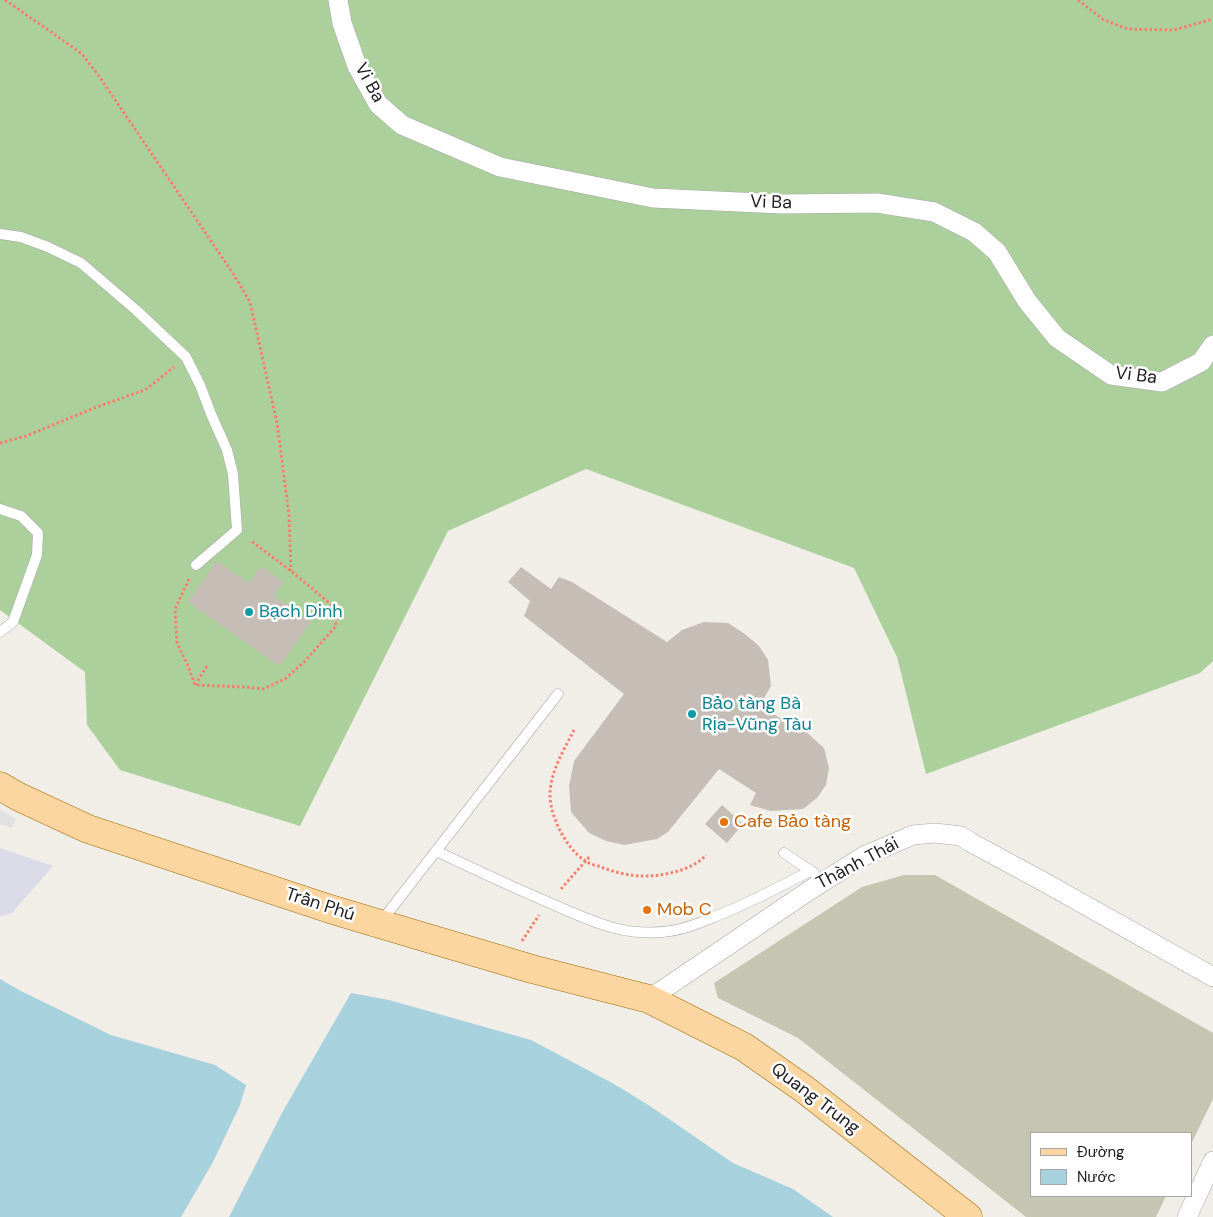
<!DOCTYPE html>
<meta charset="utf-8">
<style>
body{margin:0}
#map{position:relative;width:1213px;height:1217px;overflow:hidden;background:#f1eee7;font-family:"DM Sans",sans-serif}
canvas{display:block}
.legend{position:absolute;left:1030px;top:1132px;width:162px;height:65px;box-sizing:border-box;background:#fff;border:1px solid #a6a6a6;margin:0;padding:6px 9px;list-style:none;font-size:15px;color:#212121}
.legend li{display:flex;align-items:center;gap:10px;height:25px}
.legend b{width:25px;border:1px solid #a6a6a6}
</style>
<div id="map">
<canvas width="1213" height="1217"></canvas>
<ul class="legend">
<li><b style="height:6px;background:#fcd6a1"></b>Đường</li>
<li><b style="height:14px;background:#a8d1de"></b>Nước</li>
</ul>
</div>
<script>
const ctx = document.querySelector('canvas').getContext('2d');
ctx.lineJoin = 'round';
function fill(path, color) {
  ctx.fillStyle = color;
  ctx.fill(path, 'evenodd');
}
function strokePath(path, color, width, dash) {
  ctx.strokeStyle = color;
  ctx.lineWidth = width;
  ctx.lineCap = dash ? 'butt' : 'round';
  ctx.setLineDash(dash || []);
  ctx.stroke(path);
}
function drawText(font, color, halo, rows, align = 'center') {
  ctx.font = font + ' "DM Sans",sans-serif';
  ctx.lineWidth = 5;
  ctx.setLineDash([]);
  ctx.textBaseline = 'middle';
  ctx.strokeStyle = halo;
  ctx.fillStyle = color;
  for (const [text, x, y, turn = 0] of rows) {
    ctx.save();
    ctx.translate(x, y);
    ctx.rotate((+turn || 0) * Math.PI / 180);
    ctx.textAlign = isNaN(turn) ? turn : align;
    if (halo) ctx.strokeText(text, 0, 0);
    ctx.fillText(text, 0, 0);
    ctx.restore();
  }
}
fill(new Path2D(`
 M904,875h31l278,158v66l-21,43v-9h-160v63h134l-10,21h-130l-228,-179 -80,-40 -4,-15 148,-96z`), '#c5c6b2');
fill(new Path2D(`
 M0,0h1213v661l-13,12 -274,101 -29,-117 -43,-89 -268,-99 -138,62 -148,295 -180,-56 -33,-45 -2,-53 -85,-62z`), '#abd09c');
fill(new Path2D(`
 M0,809l16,10 -4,9 -12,-4z`), '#e1e1e1');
fill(new Path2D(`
 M0,848l53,18 -41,47 -12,4z`), '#dbdbe7');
fill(new Path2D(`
 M0,979l21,12 90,44 104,30 31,20 -6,20 -27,57 -32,55h-181z
 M351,993l38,7 142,40 83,44 36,22 83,57 60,26 40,28h-604l54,-106z`), '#a8d1de');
fill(new Path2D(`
 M217,561l32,22 12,-17 22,16 -9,14 37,26 -32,44 -91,-64z
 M521,567l30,22 8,-12 13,5 95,60 15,-12 22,-8 24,1 17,11 14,12 9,14 3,26 -11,19 29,19 15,6 20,18 5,20 -3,17 -9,13 -14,11 -32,2 -21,-6 6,-12 -37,-24 -51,63 -11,7 -33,6 -18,-4 -17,-8 -18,-21 -2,-26 5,-25 50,-67 -100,-78 6,-15 -22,-19z
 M722,805l21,19 -16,19 -22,-19z`), '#c6beb6');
const service = new Path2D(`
 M0,234l21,3 27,10 33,16 55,47 50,47 14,28 11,29 16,36 6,24 4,56 -41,35
 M0,509l21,7 17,17 -1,22 -24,67 -13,10
 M436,851c38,18 76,36 114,52 41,18 75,35 120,28 15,-2 30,-8 44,-14 33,-13 64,-29 96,-46
 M784,853l30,20
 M380,923l178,-229`);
const minor = new Path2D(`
 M338,0l4,23 15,43 21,38 24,21 98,42 153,31 128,6 96,-1 57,9 40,20 23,20 30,49 30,37 54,37 51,7 39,-20 12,-17
 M649,999l161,-109 54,-34 49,-21 22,-2 26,3 9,6 74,40 169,95
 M1187,1217l26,-56`);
const primary = new Path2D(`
 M0,786l19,11 69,32 242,80 50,15 152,45 117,30 95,48 60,42 164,128`);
strokePath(service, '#a8a8a8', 11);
strokePath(minor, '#a8a8a8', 20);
strokePath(primary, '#9d6b00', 29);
strokePath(new Path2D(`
 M5,0l76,53 18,23 135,199 16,27 27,121 12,91 2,57
 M1078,0l26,20 24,9 46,1 39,-11
 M0,443l26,-7 68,-28 51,-18 29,-23
 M189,579l-14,30 2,34 11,23 7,19 51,2 17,2 22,-10 20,-18 31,-35 -3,-20 -42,-35 -41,-31
 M195,685l12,-19
 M574,730c-10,20 -24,42 -24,65 0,21 16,53 34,65 4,3 9,5 14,6 13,5 27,9 41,10 21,1 53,-5 67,-21
 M561,889l29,-33
 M522,941l17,-26`), '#fa7f6f', 3, [2.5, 2.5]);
strokePath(service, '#fff', 10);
strokePath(minor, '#fff', 19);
strokePath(primary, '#fcd6a1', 28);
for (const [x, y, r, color] of [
 [249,612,5,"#0f9aa8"],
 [692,714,5,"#0f9aa8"],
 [724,822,5,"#e8710a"],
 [647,910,5,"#e8710a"]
]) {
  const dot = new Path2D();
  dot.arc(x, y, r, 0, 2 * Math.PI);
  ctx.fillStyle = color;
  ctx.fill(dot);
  strokePath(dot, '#fff', 2);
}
drawText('18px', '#212121', '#fff', [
 ["Vi Ba",369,83,61],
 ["Vi Ba",771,203,2],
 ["Vi Ba",1136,376,7],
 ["Thành Thái",858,864,-28],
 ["Trần Phú",320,905,18],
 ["Quang Trung",815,1099,37]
]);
drawText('18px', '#0d838f', '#fff', [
 ["Bạch Dinh",259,612],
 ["Bảo tàng Bà",702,704],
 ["Rịa-Vũng Tàu",702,725]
], 'left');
drawText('18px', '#c56008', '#fff', [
 ["Cafe Bảo tàng",734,822],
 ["Mob C",657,910]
], 'left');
</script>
